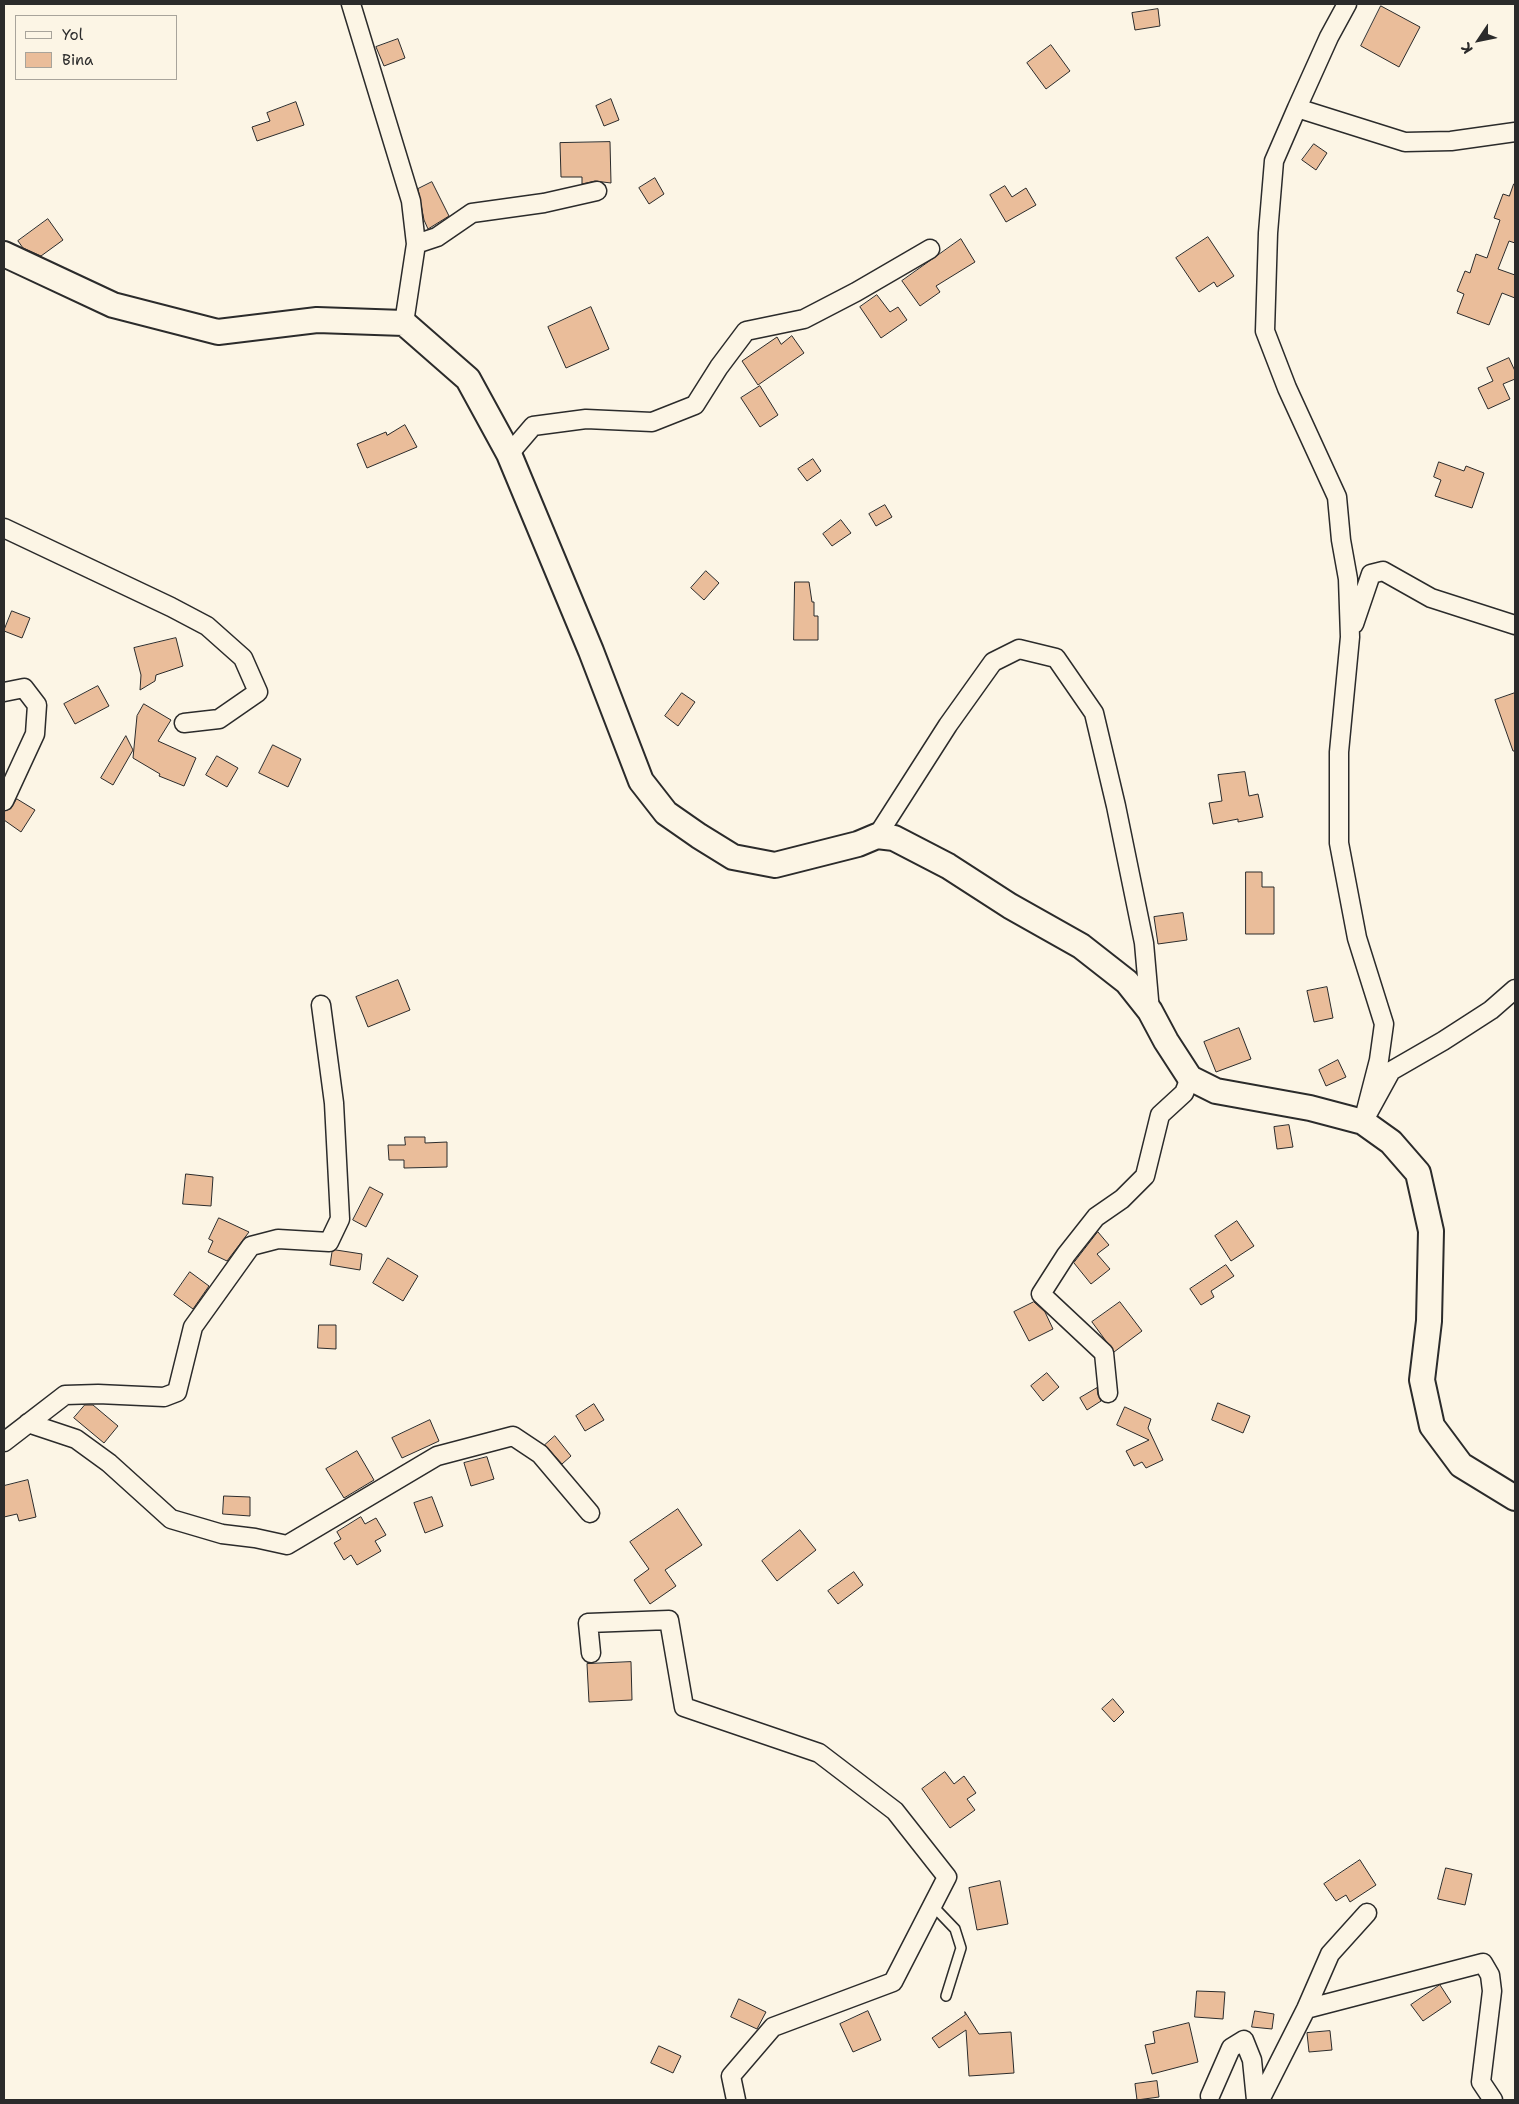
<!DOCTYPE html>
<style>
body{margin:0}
#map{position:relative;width:1519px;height:2104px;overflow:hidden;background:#fcf5e5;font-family:"Shantell Sans",sans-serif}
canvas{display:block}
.frame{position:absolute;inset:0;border:5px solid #2b2b2b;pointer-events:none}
.legend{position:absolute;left:15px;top:15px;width:162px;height:65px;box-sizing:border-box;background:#fcf5e5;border:1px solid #a8a49b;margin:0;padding:6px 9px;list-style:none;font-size:15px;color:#2b2b2b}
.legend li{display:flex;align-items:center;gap:10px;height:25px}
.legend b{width:25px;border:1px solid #a8a49b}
.north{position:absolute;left:1454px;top:15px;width:50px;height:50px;-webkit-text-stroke:4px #fcf5e5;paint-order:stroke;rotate:236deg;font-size:14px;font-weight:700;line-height:20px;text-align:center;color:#2b2b2b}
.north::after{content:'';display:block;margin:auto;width:18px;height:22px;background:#2b2b2b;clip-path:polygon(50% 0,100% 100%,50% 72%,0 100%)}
</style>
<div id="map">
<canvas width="1519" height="2104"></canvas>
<div class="frame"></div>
<ul class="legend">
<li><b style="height:6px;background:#fcf5e5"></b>Yol</li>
<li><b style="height:14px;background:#eabd9a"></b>Bina</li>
</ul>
<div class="north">K</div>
</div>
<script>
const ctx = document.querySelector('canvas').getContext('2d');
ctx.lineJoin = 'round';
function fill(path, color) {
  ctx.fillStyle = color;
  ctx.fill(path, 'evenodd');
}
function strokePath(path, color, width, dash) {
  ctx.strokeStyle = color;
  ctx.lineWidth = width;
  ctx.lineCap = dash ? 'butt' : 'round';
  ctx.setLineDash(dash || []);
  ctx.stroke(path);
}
const building = new Path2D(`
 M1381,6l39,21 -21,40 -38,-21z
 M1158,9l2,17 -25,4 -3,-17z
 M398,39l7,19 -21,8 -8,-19z
 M1051,45l19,26 -24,18 -19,-26z
 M611,99l8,21 -15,6 -8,-20z
 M296,102l8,23 -47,16 -5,-14 18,-6 -3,-8z
 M610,142l1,41 -16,-2 -13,3v-7h-21l-1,-34z
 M1314,144l13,9 -11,17 -14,-10z
 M655,178l9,16 -15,10 -10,-16z
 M432,182l17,34 -21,13 -4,-9 -6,-31z
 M1514,184h1v59l-6,-2 -11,28 17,6v23l-13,-5 -13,32 -32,-12 7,-19 -7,-3 8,-20 5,2 6,-19 11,4 13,-38 -6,-2 9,-24 6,2z
 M1005,186l7,11 14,-9 10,17 -30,17 -16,-27z
 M48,219l15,21 -22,16 -18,-8 -5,-7z
 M1208,237l26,39 -17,11 -3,-5 -15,10 -23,-34z
 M961,239l14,23 -39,24 4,6 -20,14 -18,-25z
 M877,295l13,17 8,-5 9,13 -26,18 -21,-31z
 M591,307l18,42 -43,19 -18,-41z
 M792,336l12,17 -46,32 -16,-24 35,-24 4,7z
 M1509,358l6,13v8l-12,5 7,15 -22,10 -10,-21 15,-7 -6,-13z
 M760,386l18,29 -18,12 -19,-29z
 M405,425l12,22 -50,21 -10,-24 29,-12 1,3z
 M813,459l8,12 -14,10 -9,-12z
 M1439,462l25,9 2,-5 18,7 -12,35 -37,-12 6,-16 -7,-3z
 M885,505l7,12 -16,9 -7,-12z
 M841,520l10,13 -19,13 -9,-12z
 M706,571l13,12 -15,17 -13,-12z
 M795,582h14l3,20h2v14h4v24h-24z
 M12,611l18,7 -8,20 -18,-7z
 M176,638l7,28 -27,9 -1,6 -15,9 1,-15 -7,-27z
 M98,686l11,20 -34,18 -11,-20z
 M682,693l13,9 -17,24 -13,-10z
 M1515,693v58h-2l-18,-51z
 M144,704l27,16 -13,21 38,17 -12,28 -25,-10 1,-2 -27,-16 4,-42z
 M126,736l7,14 -20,35 -12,-7z
 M273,745l28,14 -13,28 -29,-14z
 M217,756l21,12 -11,19 -21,-12z
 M1245,772l4,24 9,-2 5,23 -25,5v-3l-25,5 -4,-21 13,-2 -4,-26z
 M17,799l18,11 -14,22 -17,-12v-9l6,-2z
 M1246,872h16v15h12v47h-28z
 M1183,913l4,27 -29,4 -4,-27z
 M398,980l12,30 -42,17 -12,-30z
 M1327,987l6,31 -19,4 -7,-31z
 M1239,1028l12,31 -35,13 -12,-30z
 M1338,1060l8,17 -20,9 -7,-16z
 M1289,1125l4,22 -16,2 -3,-22z
 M405,1137h20v6l22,-1v25l-43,1v-8h-15l-1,-15h17z
 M186,1174l27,3 -2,29 -28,-2z
 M370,1187l13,7 -17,33 -13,-7z
 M219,1218l30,14 -22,29 -19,-9 5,-11 -4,-2z
 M1237,1221l17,25 -23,15 -16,-25z
 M1098,1232l11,13 -12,9 13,15 -19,15 -17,-21z
 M336,1250l26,4 -2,16 -30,-5 2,-13z
 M388,1258l30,18 -15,25 -30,-18z
 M1226,1265l8,11 -23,15 3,6 -13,8 -11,-16z
 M190,1272l19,14 -16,23 -19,-14z
 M1034,1302l11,10 8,17 -24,12 -15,-29z
 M1120,1302l22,29 -28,21 -22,-30z
 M319,1325h17v24l-18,-1z
 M1047,1373l12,14 -16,14 -12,-15z
 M1097,1388l1,7 3,6 -14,9 -7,-12z
 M1218,1403l32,13 -7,17 -31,-13z
 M594,1404l10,16 -19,11 -9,-15z
 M85,1405h8l25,21 -14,17 -30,-25z
 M1125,1407l26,12 -3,9 15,32 -17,8 -4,-6 -8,4 -8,-15 23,-11 -32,-15z
 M430,1420l9,21 -37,17 -10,-20z
 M555,1436l16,20 -9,8 -17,-19z
 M357,1451l17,29 -30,18 -18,-29z
 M487,1457l7,22 -23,7 -7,-23z
 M28,1480l8,37 -17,4 -2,-7 -13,3v-31z
 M224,1496l26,1v19l-27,-2z
 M432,1497l11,29 -18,7 -11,-30z
 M678,1509l24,36 -37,25 11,16 -26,18 -16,-24 15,-11 -19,-27z
 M361,1517l4,7 11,-6 10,17 -11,6 6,10 -24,14 -6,-10 -7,5 -10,-17 7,-4 -4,-7z
 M800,1530l16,20 -39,31 -15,-20z
 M854,1572l9,13 -25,19 -10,-13z
 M631,1662l1,38 -43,2 -2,-38z
 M1113,1699l11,13 -10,10 -12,-13z
 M945,1772l9,12 10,-8 12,17 -9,6 8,11 -25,18 -28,-39z
 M1360,1860l16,25 -26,17 -4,-7 -10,6 -12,-17z
 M1446,1868l26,6 -7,31 -27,-6z
 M1000,1881l8,43 -31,6 -8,-42z
 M1440,1985l11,17 -28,19 -12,-16z
 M1197,1991l28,1 -2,27 -28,-2z
 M739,1999l27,13 -9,17 -26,-12z
 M868,2011l13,29 -28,12 -13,-28z
 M1255,2011l19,3 -2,15 -20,-2z
 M965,2012l14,22 32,-2 3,41 -45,3 -3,-46 -27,18 -7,-10 33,-23z
 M1189,2023l9,39 -46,12 -7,-29 10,-2 -2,-11z
 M1330,2031l2,19 -23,2 -2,-19z
 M659,2046l22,10 -8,17 -22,-10z
 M1157,2081l2,16 -22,3 -2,-16z`);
fill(building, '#eabd9a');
strokePath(building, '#2b2b2b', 1);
const lane = new Path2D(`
 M932,1905l23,24 6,19 -15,48`);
const street = new Path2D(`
 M351,4l60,197 5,43 -12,79
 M1297,108l32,-71 18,-33
 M1515,132l-64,9 -46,1 -108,-34 -23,53 -6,72 -3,98 22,57 50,109 4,43 7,39 2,58 -11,115v91l18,95 27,86 -5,36 -16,62 28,-51 52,-30 48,-31 24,-21
 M416,244l21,-7 35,-24 72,-10 53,-12
 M509,454l24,-28 53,-7 66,3 43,-17 24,-38 27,-36 58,-12 52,-27 74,-43
 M4,528l167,79 36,19 36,32 15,34 -39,27 -35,4
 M1354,624l17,-50 12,-3 48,27 84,27
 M4,692l20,-4 13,17 -2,29 -31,67
 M877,836l71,-111 45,-63 26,-13 37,9 38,55 22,93 28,137 6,68
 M1108,1393l-4,-40 -63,-59 25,-39 30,-38 26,-18 23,-23 15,-61 24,-22 6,-15
 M28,1423l48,16 33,24 62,56 51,15 33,4 32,7 150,-89 76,-20 27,18 50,59
 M4,1442l61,-47 33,-1 66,3 13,-5 16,-65 58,-81 27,-7 51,3 11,-23 -6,-116 -13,-98
 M591,1653l-3,-30 81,-3 15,87 135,46 76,58 52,66 -54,105 -120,45 -42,49 5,24
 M1306,2009l177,-46 7,12 2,16 -11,91 12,18
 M1210,2096l21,-48 13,-8 8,20 4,40
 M1260,2100l46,-91 24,-55 37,-41`);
const secondary = new Path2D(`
 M4,254l109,51 105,27 99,-12 87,3 64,56 41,75 82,197 50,130 25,32 33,23 34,21 42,8 83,-21 19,-8 17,2 54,28 62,40 71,40 46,36 23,29 16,30 24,37 26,13 94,17 53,14 28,20 27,31 13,58 -2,90 -7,59 10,46 29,39 54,33`);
strokePath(lane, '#2b2b2b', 12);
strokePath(street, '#2b2b2b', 21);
strokePath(secondary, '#2b2b2b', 28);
strokePath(lane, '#fcf5e5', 9);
strokePath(street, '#fcf5e5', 18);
strokePath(secondary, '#fcf5e5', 24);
</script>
